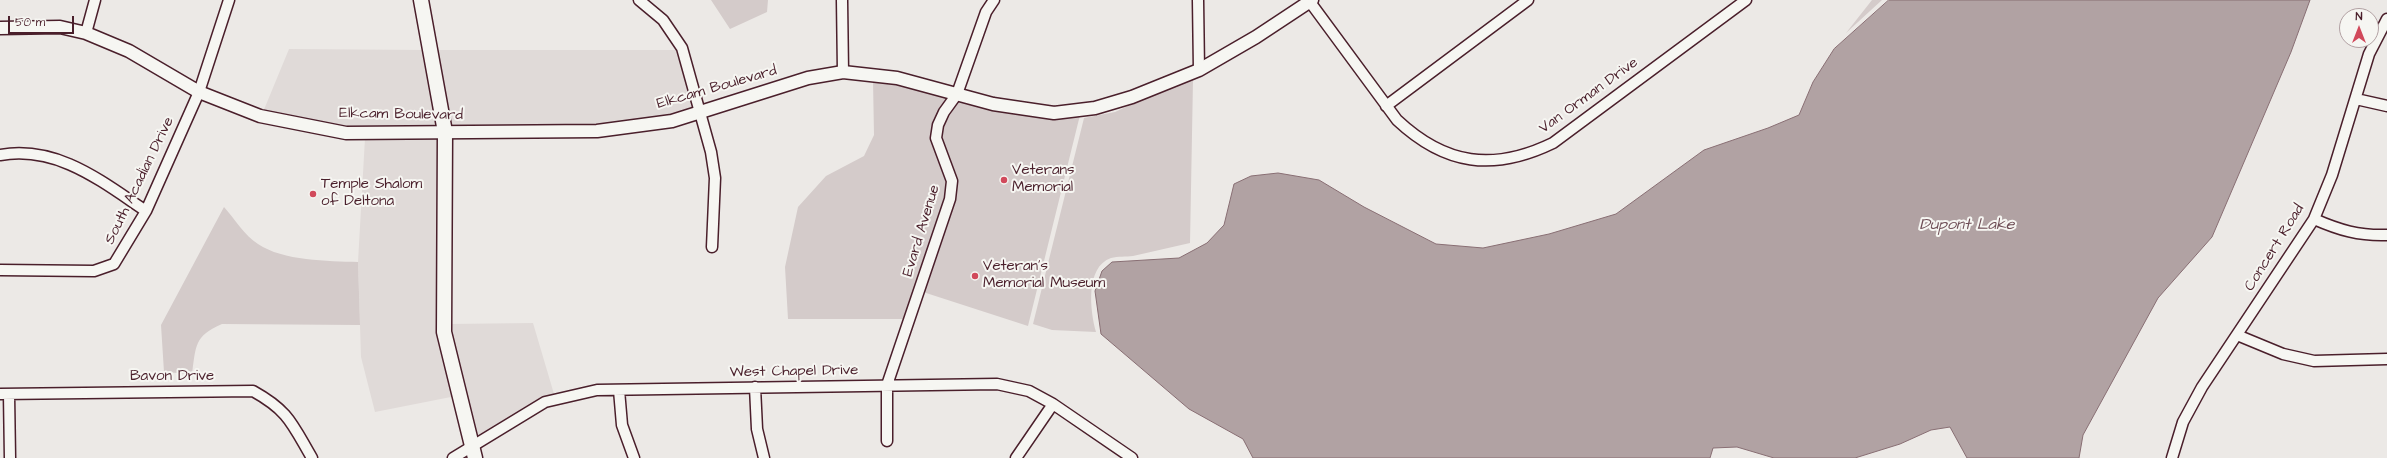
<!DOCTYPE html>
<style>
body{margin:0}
#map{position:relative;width:2387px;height:458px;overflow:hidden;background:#ece9e6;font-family:"Architects Daughter",sans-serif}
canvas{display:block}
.north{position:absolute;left:2339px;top:8px;width:40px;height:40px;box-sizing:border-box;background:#f6f6f2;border:1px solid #b1a0a2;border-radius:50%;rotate:0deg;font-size:11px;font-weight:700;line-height:16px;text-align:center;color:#4a1f2b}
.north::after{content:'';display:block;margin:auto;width:14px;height:18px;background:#d1495b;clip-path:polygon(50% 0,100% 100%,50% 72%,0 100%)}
.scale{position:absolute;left:8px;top:16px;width:66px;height:18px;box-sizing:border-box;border:2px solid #4a1f2b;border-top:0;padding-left:5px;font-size:12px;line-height:14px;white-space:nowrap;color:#4a1f2b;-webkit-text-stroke:3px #f6f6f2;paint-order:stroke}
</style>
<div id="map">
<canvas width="2387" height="458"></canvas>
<div class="north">N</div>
<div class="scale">50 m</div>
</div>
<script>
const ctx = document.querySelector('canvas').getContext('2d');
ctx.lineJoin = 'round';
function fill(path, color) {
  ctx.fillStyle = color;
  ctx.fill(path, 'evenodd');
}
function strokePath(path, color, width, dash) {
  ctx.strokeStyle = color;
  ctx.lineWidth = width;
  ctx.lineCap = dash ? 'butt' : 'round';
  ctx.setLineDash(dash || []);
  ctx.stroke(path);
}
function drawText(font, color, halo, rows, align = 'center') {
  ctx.font = font + ' "Architects Daughter",sans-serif';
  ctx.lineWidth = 4;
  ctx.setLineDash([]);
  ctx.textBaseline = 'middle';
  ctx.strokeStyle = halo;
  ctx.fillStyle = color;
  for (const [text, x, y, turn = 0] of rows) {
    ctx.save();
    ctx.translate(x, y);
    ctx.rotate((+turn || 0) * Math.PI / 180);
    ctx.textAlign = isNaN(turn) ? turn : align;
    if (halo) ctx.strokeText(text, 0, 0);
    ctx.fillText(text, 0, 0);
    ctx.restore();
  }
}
fill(new Path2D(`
 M289,49l137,1 14,77 -93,1 -84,-16z
 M435,50h243l15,58 -22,8 -74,10 -148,1z
 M441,137l-2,195 17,64 -81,16 -14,-55 -3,-95 7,-124z
 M533,323l21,71 -18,7 -60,38 -28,-115z`), '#e0dad8');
fill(new Path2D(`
 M711,0h57l-1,12 -37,17z
 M1872,0h10l-36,33z
 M873,80l26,4 50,13 -17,43 16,41 -2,17 -41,121h-117l-3,-52 13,-60 28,-31 38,-20 10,-21z
 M1193,80l-3,163c-19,4 -38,9 -57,13 -7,1 -15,0 -22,2 -26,9 -21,53 -15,74l-44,-2 -19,-6 51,-206 31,-6 54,-25z
 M967,102l113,13 -52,211 -105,-34 33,-102 -4,-17 -12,-31 5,-18 12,-21z
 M224,207c10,11 21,29 34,37 25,17 70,17 100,18l2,63 -138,-1c-28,12 -26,22 -30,50l-28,-2 -3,-47z`), '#d4cbca');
const water = new Path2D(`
 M1889,0h421l-19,52 -79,185 -54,61 -75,137 -4,23h-112l-17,-31 -19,3 -31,14 -45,14h-81l-37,-11 -24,1 -3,10h-457l-10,-19 -54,-30 -88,-75 -6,-43 7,-20 10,-9 67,-4 28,-15 17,-18 10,-41 17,-8 27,-3 41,7 45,27 72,37 47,4 66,-14 67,-20 88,-64 64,-22 31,-13 14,-33 21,-33z`);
fill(water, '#b1a2a3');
strokePath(water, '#886e73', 1);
const minor = new Path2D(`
 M639,0l24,20 19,28 29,104 4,26 -3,69
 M842,0l1,72
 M1198,0l1,70
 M1310,2l87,118c48,45 96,52 156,23l193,-143
 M86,33l9,-33
 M2356,99l31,7
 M1386,106l142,-106
 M0,155c57,-10 101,26 146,56
 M2314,219c25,11 45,17 73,16
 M0,270l94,1 20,-7 32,-53 53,-119 30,-92
 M2237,335l46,19 31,7 73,-2
 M755,387l2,42 7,29
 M619,390l3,35 12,33
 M0,394l253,-3c36,20 39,33 59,67
 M9,394l1,64
 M887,441v-56l63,-186 2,-18 -16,-43 2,-13 6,-13 13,-18 29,-82 8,-12
 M453,458l92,-56 52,-12 400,-6 32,7 24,13 79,54
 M1016,458l37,-54
 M2172,458l11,-36 19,-35 112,-168 18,-44 37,-121 18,-35`);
const tertiary = new Path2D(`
 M0,28l60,-1 26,6 43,18 70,41 61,24 86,17 251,-2 75,-10 136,-43 35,-6 54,6 96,26 27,4 34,5 41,-5 37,-11 67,-27 57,-33 56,-37`);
const secondary = new Path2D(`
 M421,0l24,132 -1,200 31,126`);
strokePath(minor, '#4a1f2b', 13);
strokePath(tertiary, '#4a1f2b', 15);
strokePath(secondary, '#4a1f2b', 17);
strokePath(minor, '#f6f6f2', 10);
strokePath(tertiary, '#f6f6f2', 12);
strokePath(secondary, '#f6f6f2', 14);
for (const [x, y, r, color] of [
 [1004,180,4,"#d1495b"],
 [313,194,4,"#d1495b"],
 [975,276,4,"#d1495b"]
]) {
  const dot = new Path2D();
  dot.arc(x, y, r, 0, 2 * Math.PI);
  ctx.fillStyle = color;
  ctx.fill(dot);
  strokePath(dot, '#f6f6f2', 1.5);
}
drawText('15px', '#4a1f2b', '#f6f6f2', [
 ["Elkcam Boulevard",717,88,-16],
 ["Van Orman Drive",1589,96,-36],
 ["Elkcam Boulevard",401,115,1],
 ["South Acadian Drive",140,181,-64],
 ["Evard Avenue",922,231,-73],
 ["Concert Road",2275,248,-58],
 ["West Chapel Drive",794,372,-1],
 ["Bavon Drive",172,377]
]);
drawText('15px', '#4a1f2b', '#f6f6f2', [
 ["Veterans",1012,171],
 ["Memorial",1012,188],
 ["Temple Shalom",321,185],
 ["of Deltona",321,202],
 ["Veteran's",983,267],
 ["Memorial Museum",983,284]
], 'left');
drawText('italic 16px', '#6e4d55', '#f6f6f2', [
 ["Dupont Lake",1967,226]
]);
</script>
